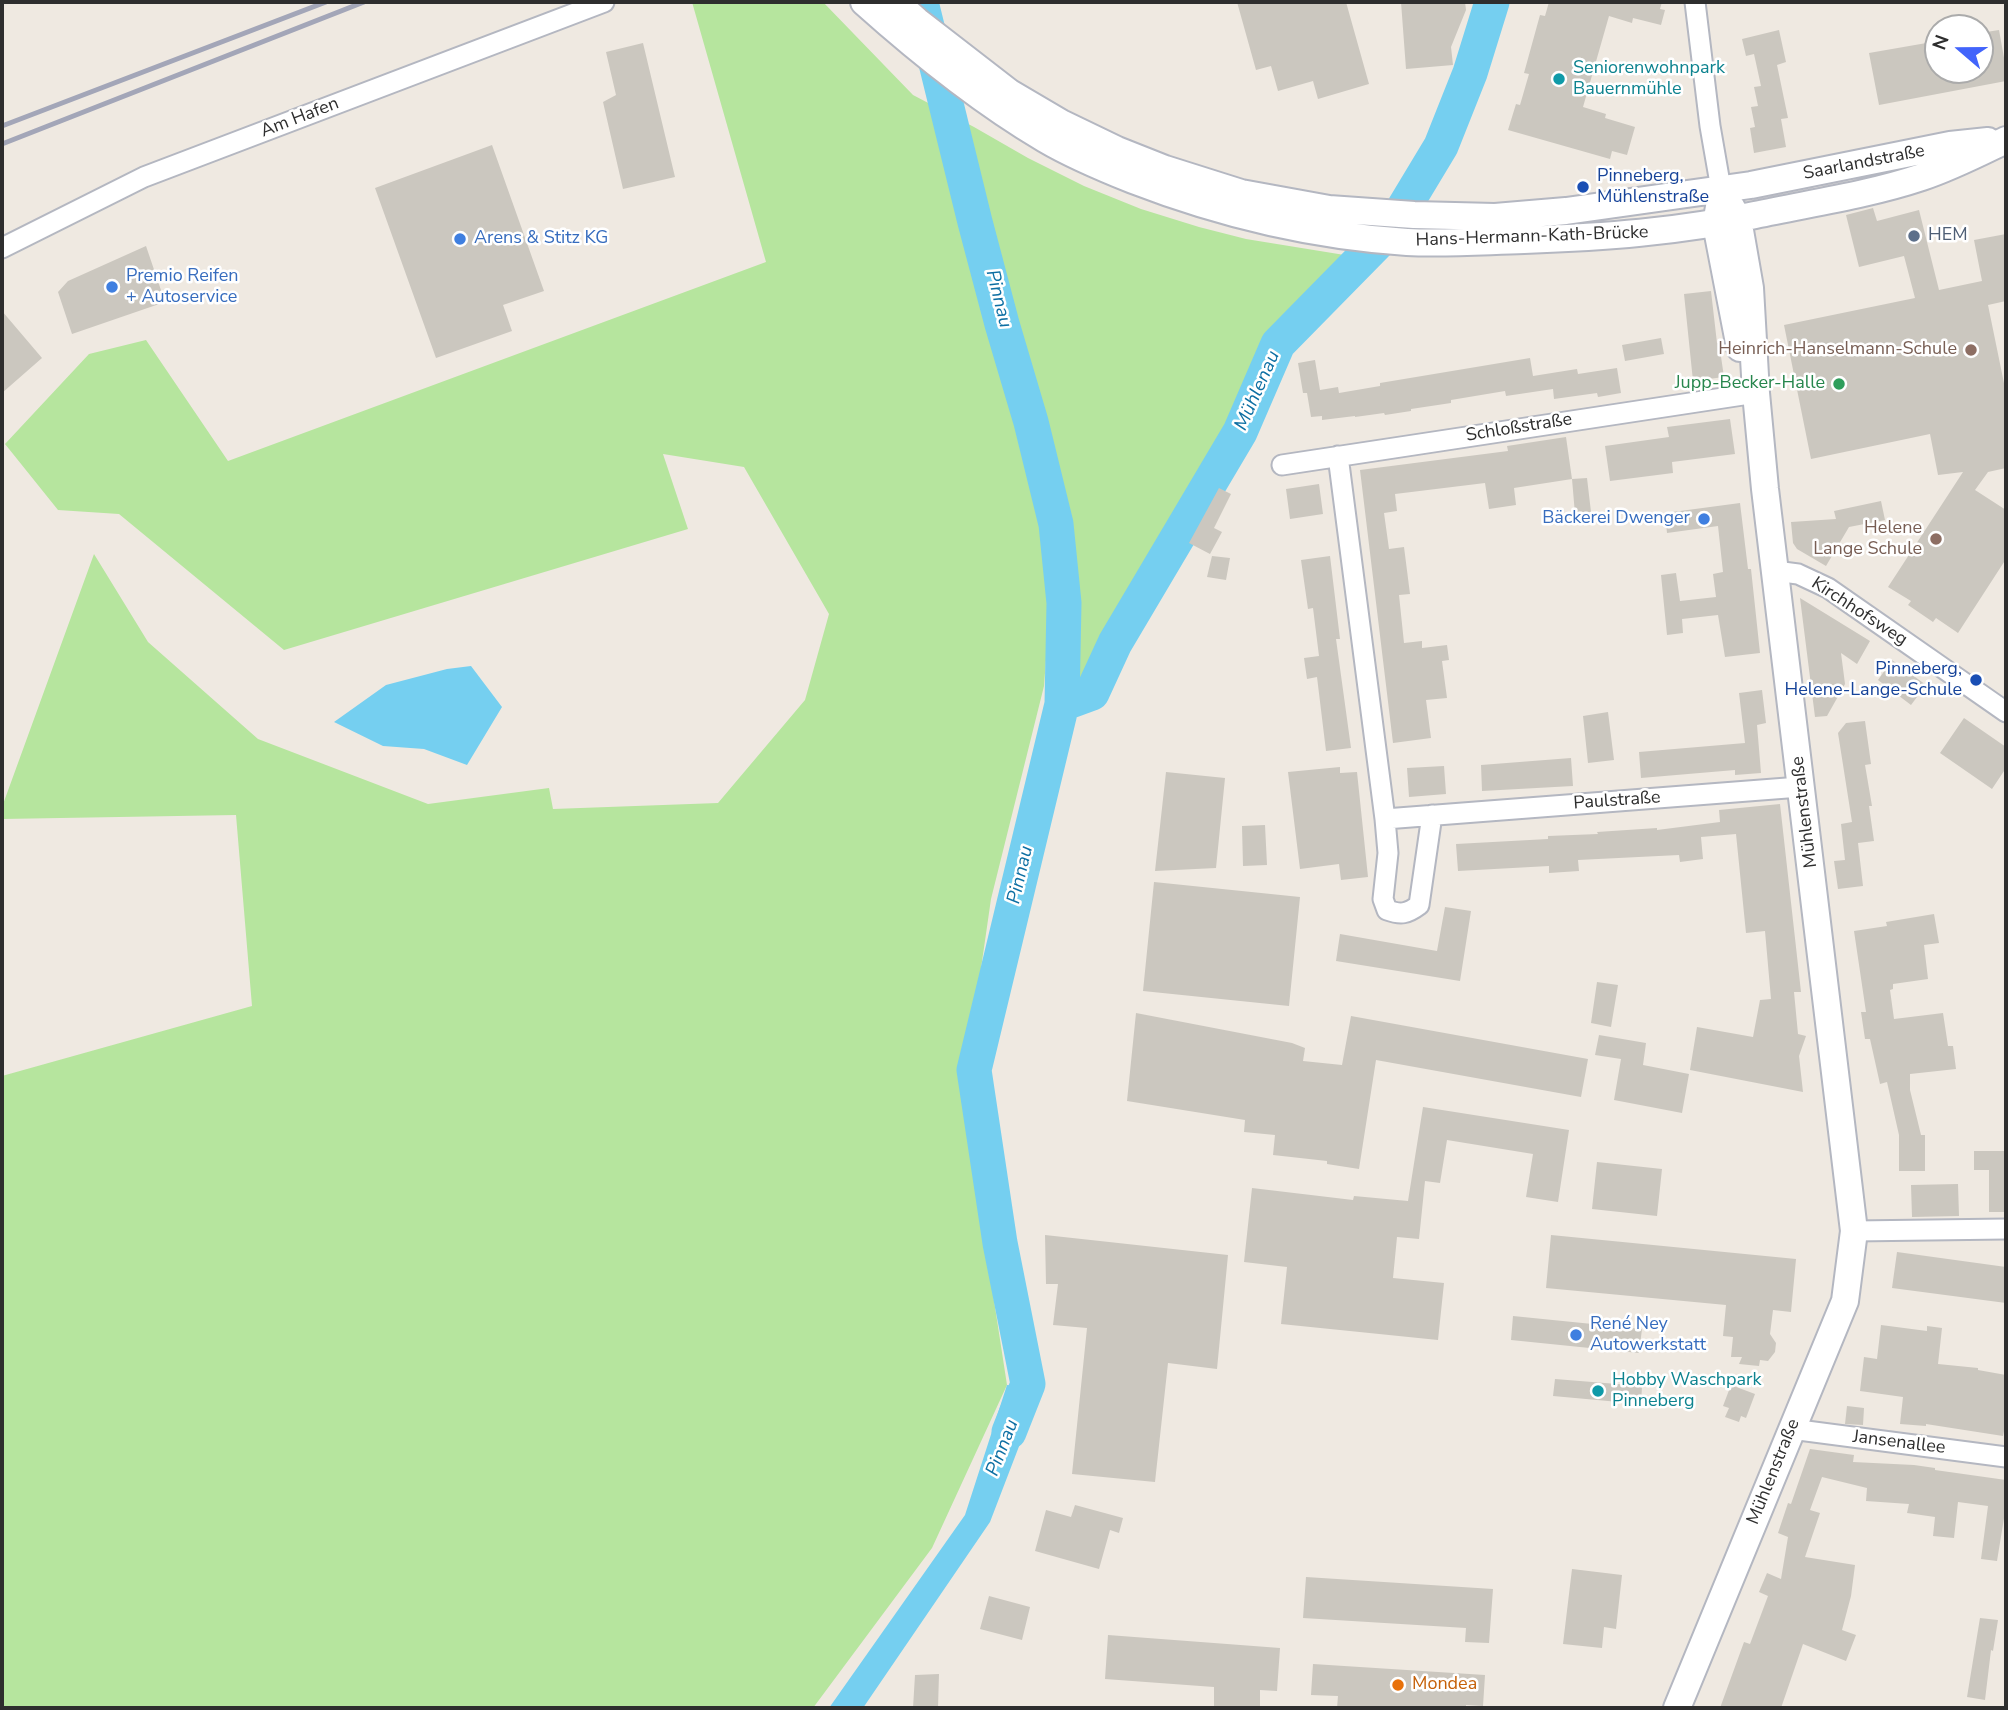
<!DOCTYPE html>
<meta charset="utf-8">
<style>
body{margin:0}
#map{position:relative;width:2008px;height:1710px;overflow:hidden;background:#efe9e1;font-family:"Nunito Sans",sans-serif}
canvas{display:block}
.frame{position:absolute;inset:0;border:4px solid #2e2e2e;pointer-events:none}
.north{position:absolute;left:1924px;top:14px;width:70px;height:70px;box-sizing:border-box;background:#fff;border:2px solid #ababab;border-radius:50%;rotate:290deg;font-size:19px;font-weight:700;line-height:28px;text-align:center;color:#2e2e2e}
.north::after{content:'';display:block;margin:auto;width:24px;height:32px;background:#4264fb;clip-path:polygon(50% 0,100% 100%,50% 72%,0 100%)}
</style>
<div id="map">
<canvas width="2008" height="1710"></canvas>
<div class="frame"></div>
<div class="north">N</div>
</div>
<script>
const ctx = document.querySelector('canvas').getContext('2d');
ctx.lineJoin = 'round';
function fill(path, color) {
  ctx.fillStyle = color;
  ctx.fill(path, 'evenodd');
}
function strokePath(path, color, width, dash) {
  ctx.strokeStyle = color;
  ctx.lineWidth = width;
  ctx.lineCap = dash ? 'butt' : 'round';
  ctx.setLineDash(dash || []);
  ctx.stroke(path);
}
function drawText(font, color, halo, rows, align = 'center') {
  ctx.font = font + ' "Nunito Sans",sans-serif';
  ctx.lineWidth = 5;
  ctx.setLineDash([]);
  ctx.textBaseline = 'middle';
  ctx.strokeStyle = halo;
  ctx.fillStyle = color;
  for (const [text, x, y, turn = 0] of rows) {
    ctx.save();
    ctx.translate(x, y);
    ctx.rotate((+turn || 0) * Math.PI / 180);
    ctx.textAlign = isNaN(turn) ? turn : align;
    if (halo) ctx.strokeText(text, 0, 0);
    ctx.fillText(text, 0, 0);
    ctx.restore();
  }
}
fill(new Path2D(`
 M692,2h131l90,93 61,32 54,31 56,28 57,23 58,18 47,12 117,19 -85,86 -38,88 -125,211 -23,50 -30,11 2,-101 -8,-73 -12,156 -53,213 -21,146 11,171 26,169 -75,163 -119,160h-811v-632l250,-70 -16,-191 -234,4v-12l92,-253 54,88 110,97 170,65 121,-16 4,21 165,-6 87,-103 24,-86 -85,-147 -81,-13 25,75 -404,121 -165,-136 -61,-4 -53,-66 84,-90 57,-14 82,121 538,-199z`), '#b6e59e');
fill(new Path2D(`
 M471,666l31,41 -35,58 -43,-16 -41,-3 -49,-24 52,-37 61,-16z
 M1007,1385l34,4 -51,133 -127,186h-34l136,-193z`), '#75cff0');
strokePath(new Path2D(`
 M921,2l54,220 27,102 29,98 25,102 8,79 -2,101 -88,366 26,173 28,141 -19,48
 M1062,704l30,-11 23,-50 125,-211 38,-88 113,-115 50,-83 29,-73 22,-71`), '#75cff0', 35);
fill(new Path2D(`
 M1237,2h109l23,82 -51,15 -5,-18 -35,10 -7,-25 -15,4z
 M1401,2h64l1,8 -15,37 2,18 -47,4z
 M1549,2h113l-2,7 5,1 -4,15 -28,-7 -1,5 -23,-7 -26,91 23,7 -1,4 30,9 -8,28 -15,-4 -2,8 -102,-29 8,-26 4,1 9,-31 -5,-1 16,-58 5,1z
 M1779,30l7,32 -9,3 11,53 -7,1 5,28 -32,6 -4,-25 5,-1 -4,-20 7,-1 -4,-19 7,-1 -7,-32 -8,2 -4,-17z
 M1999,30l7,39v12l-127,24 -10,-52 69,-12v29h42v-37z
 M643,43l32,134 -52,12 -20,-87 13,-7 -10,-43z
 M492,145l52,146 -41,14 9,26 -76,27 -61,-170z
 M1873,208l4,13 42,-11 20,80 43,-9 -8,-41 32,-6v67l-18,4 18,88v75l-18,4 -13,18 31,20v49l-48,74 -22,-15 -3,4 -25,-17 3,-4 -23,-14 75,-115 -25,3 -8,-41 -119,25 -27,-134 131,-27 -11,-42 -45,11 -13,-52z
 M146,246l19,56 -93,32 -14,-42 10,-11z
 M1711,291l6,52h2l5,34 -31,4 -9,-87z
 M2,311l40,47 -40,35z
 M1661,338l3,16 -39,7 -3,-16z
 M1530,358l3,18 44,-7 1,5 39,-6 4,25 -23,4 -1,-4 -43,6 -1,-10 -47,7 -1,-5 -54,9v3l-40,6v2l-26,4 -1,-2 -29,4v-1l-33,4v-4l-11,1 -4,-24h-4l-5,-30 17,-3 5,30 18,-3 1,6 41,-7v-3z
 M1730,419l5,35 -63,8 1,11 -63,8 -5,-35 64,-9 -2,-10z
 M1566,437l6,42 -58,9 2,17 -27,4 -4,-26 -90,11 2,17 -13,2 5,36 15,-2 6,47 -11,1 5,48 18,-2v7l25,-3 2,15 -7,1 5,37 -21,2 5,38 -38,5 -33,-273 148,-19 -1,-5z
 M1587,478l4,34 -16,2 -3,-35z
 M1319,484l4,30 -33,5 -4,-30z
 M1219,488l12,6 -17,34 8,4 -12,22 -21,-11z
 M1881,501l4,19 -36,7 -23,39 -29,-17 -4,-6 -2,-21 45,-3 -2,-8z
 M1740,503l8,66h3l9,84 -35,4 -7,-42 -36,4 1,14 -16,2 -6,-60 15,-2 4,28 36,-4 -3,-23 10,-2 -5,-46 -51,7 -2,-20z
 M1212,556l18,2 -4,22 -19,-3z
 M1330,556l10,83h-4l15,109 -25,3 -9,-74 -10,2 -3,-21 15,-2 -6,-48 -5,1 -7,-49z
 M1800,598l70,43 -13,23 -16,-11 4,31 -18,32 -12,1z
 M1892,660l34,25 -15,20 -33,-25z
 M1762,690l4,33 -9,2 4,48 -26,2v-5l-94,8 -2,-26 106,-9 -6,-50z
 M1608,712l6,48 -26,3 -5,-47z
 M1964,718l42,29v21l-14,21 -52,-36z
 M1865,721l6,43 -6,1 7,41h-3l5,35 -16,2 5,43 -25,3 -4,-28 11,-1 -4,-36 11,-2 -14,-89 8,-10z
 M1571,758l2,28 -91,5 -1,-26z
 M1444,766l2,28 -37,3 -2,-29z
 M1340,767v6l17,-1 11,105 -27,3 -2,-16 -39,5 -12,-97z
 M1166,772l59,6 -9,90 -61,3z
 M1780,804l21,188h-7l4,42 8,2 -7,20 4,36 -113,-22 7,-43 56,10 7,-37 11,-1 -6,-68 -19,2 -10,-99 -35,3 2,22 -23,3 -1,-7 -101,5 1,11 -30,2v-7l-91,5 -2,-27 92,-5v-3l50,-2 -1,-2 60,-4v2l63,-8 -1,-12z
 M1265,825l2,40 -24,1 -1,-40z
 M1154,882l146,15 -11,109 -146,-15z
 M1445,907l26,4 -11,70 -124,-20 4,-27 97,17z
 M1934,914l5,29 -15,2 4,34 -35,5v5l-3,1 4,29 49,-6 5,33h5l3,23 -46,5v16l11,45h4v36h-26v-36l-12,-53 -7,2 -10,-45h-5l-4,-27h5l-12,-81 33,-5 -1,-4z
 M1597,982l21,3 -7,42 -20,-4z
 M1136,1013l156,30 13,5 -2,13 39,4 9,-49 237,43 -7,38 -205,-37 -17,109 -32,-5v-3l-54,-6 2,-20 -31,-3 1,-12 -118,-19z
 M1599,1035l47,8 -3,22 46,9 -7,39 -68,-13 7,-41 -26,-4z
 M1423,1107l146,23 -11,72 -32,-5 7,-43 -86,-14 -7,43 -15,-2 -6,58 -22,-2 -4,41 51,5 -6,57 -157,-16 6,-57 -43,-5 8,-74 101,12 1,-4 54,5z
 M1974,1151h32v61h-17v-42h-15z
 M1597,1162l65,7 -5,47 -65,-7z
 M1958,1184l1,32 -47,1 -1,-32z
 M1045,1235l183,20 -11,114 -49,-6 -13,119 -83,-8 15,-146 -34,-3 5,-41h-12z
 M1551,1235l245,24 -5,53 -18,-2 -3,24 6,9 -1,9 -7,9 -8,-1 -1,6 -20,-2 3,-7h-11l2,-20 -10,-1 3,-31 -180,-17z
 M1897,1252l109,15v36l-114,-15z
 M1513,1316l129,13 -3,24 -128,-13z
 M1881,1325l46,6v-5l15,2 -4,36 40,4v2l28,5v46l-3,15 -77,-12v2l-26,-2 3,-27 -43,-6 4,-34 13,2z
 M1555,1379l87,7 -1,18 -88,-8z
 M1731,1385l24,9 -9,24 -5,-2 -2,6 -14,-5 4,-9 -6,-2z
 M1847,1406l17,2 -1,17 -18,-1z
 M1810,1449l44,6 -1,7 61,3 21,3v2l71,10v26l-9,55 -16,-2 7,-53 -30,-4 -4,36 -21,-2 2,-19 -28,-4 2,-9 -43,-3 1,-13 -45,-11 -12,33 10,3 -15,44 50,8 -4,31 -9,34 14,5 -10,26 -43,-17 -22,64h-61l24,-66 6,2 18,-48 -9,-4 8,-19 14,6 7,-42 -10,-4 10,-30 3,1z
 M1075,1505l48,13 -4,15 -9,-3 -11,39 -64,-18 11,-41 25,7z
 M1572,1569l50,6 -6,54 -12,-2 -2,21 -39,-4z
 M1306,1577l187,12 -4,54 -24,-1 1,-14 -163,-10z
 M989,1596l41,11 -8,33 -42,-11z
 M1980,1618l18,2 -5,31 -2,-1 -6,50 -18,-3z
 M1108,1635l172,13 -3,43 -17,-1v18h-46v-21l-109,-8z
 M1313,1664l172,11 -2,31 -17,-1v3h-129l1,-12 -27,-1z
 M939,1674l-1,34h-25l2,-33z`), '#cbc7bf');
const street = new Path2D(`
 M1695,2l15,124 11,63
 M2,248l142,-71 460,-175
 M1338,456l47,363 402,-31h15
 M1282,465l474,-72
 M1775,571l23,3 30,14 178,124
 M1385,819l3,34 -5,46 4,11c14,5 20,4 32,-5l13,-90
 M1854,1231l152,-2
 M1791,1429l215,28`);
const secondary = new Path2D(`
 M864,2c57,51 115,98 181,137 27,16 58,29 88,41 88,34 180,56 274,62 39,2 78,-1 117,-2 78,-3 155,-8 231,-25 56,-12 113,-20 167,-38 30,-10 57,-24 84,-37
 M896,2l21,19 93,72 51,30 56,27 48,19 76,24 88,16 85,6 81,2 71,-6 185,-26 199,-40 38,-4
 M1719,207l-3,17 24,124
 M1677,1708l168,-407 9,-70 -89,-742 -9,-96 -6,-105 -12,-69 -17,-30`);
strokePath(street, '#b4b7c1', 23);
strokePath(secondary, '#b4b7c1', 30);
strokePath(street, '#fff', 19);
strokePath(secondary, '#fff', 26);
strokePath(new Path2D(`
 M2,126l324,-124
 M2,144l362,-142`), '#a3a6b8', 5);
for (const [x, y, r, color] of [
 [1559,79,7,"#0f9aa8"],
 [1583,187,7,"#1a4fb4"],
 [1914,236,7,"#5c6f8a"],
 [460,239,7,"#3f7fe0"],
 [112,287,7,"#3f7fe0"],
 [1971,350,7,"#8d6e63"],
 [1839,384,7,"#2e9e5b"],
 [1704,519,7,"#3f7fe0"],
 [1936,539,7,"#8d6e63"],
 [1976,680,7,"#1a4fb4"],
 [1576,1335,7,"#3f7fe0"],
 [1598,1391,7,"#0f9aa8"],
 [1398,1685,7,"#e8710a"]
]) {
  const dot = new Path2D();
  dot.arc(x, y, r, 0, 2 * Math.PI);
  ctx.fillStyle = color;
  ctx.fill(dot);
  strokePath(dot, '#fff', 2.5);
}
drawText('18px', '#0d838f', '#fff', [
 ["Seniorenwohnpark",1573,69],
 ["Bauernmühle",1573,90],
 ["Hobby Waschpark",1612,1381],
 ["Pinneberg",1612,1402]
], 'left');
drawText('18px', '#2e2e2e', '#fff', [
 ["Am Hafen",300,118,-21],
 ["Saarlandstraße",1864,163,-11],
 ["Hans-Hermann-Kath-Brücke",1532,237,-2],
 ["Schloßstraße",1519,428,-9],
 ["Kirchhofsweg",1859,612,33],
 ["Paulstraße",1617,801,-4],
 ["Mühlenstraße",1805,812,-97],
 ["Jansenallee",1899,1443,7],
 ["Mühlenstraße",1774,1472,-68]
]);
drawText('18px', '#164399', '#fff', [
 ["Pinneberg,",1597,177],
 ["Mühlenstraße",1597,198],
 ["Pinneberg,",1962,670,"right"],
 ["Helene-Lange-Schule",1962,691,"right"]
], 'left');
drawText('18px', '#4e5e75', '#fff', [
 ["HEM",1928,236]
], 'left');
drawText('18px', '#366cbe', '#fff', [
 ["Arens & Stitz KG",474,239],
 ["Premio Reifen",126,277],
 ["+ Autoservice",126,298],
 ["Bäckerei Dwenger",1690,519,"right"],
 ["René Ney",1590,1325],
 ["Autowerkstatt",1590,1346]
], 'left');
drawText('18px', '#785e54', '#fff', [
 ["Heinrich-Hanselmann-Schule",1957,350],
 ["Helene",1922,529],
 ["Lange Schule",1922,550]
], 'right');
drawText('18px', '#27864d', '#fff', [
 ["Jupp-Becker-Halle",1825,384]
], 'right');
drawText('18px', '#c56008', '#fff', [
 ["Mondea",1412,1685]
], 'left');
drawText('italic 19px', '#0d6fa3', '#fff', [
 ["Pinnau",998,299,76],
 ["Mühlenau",1258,391,-66],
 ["Pinnau",1021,875,-77],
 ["Pinnau",1003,1448,-69]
]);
</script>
